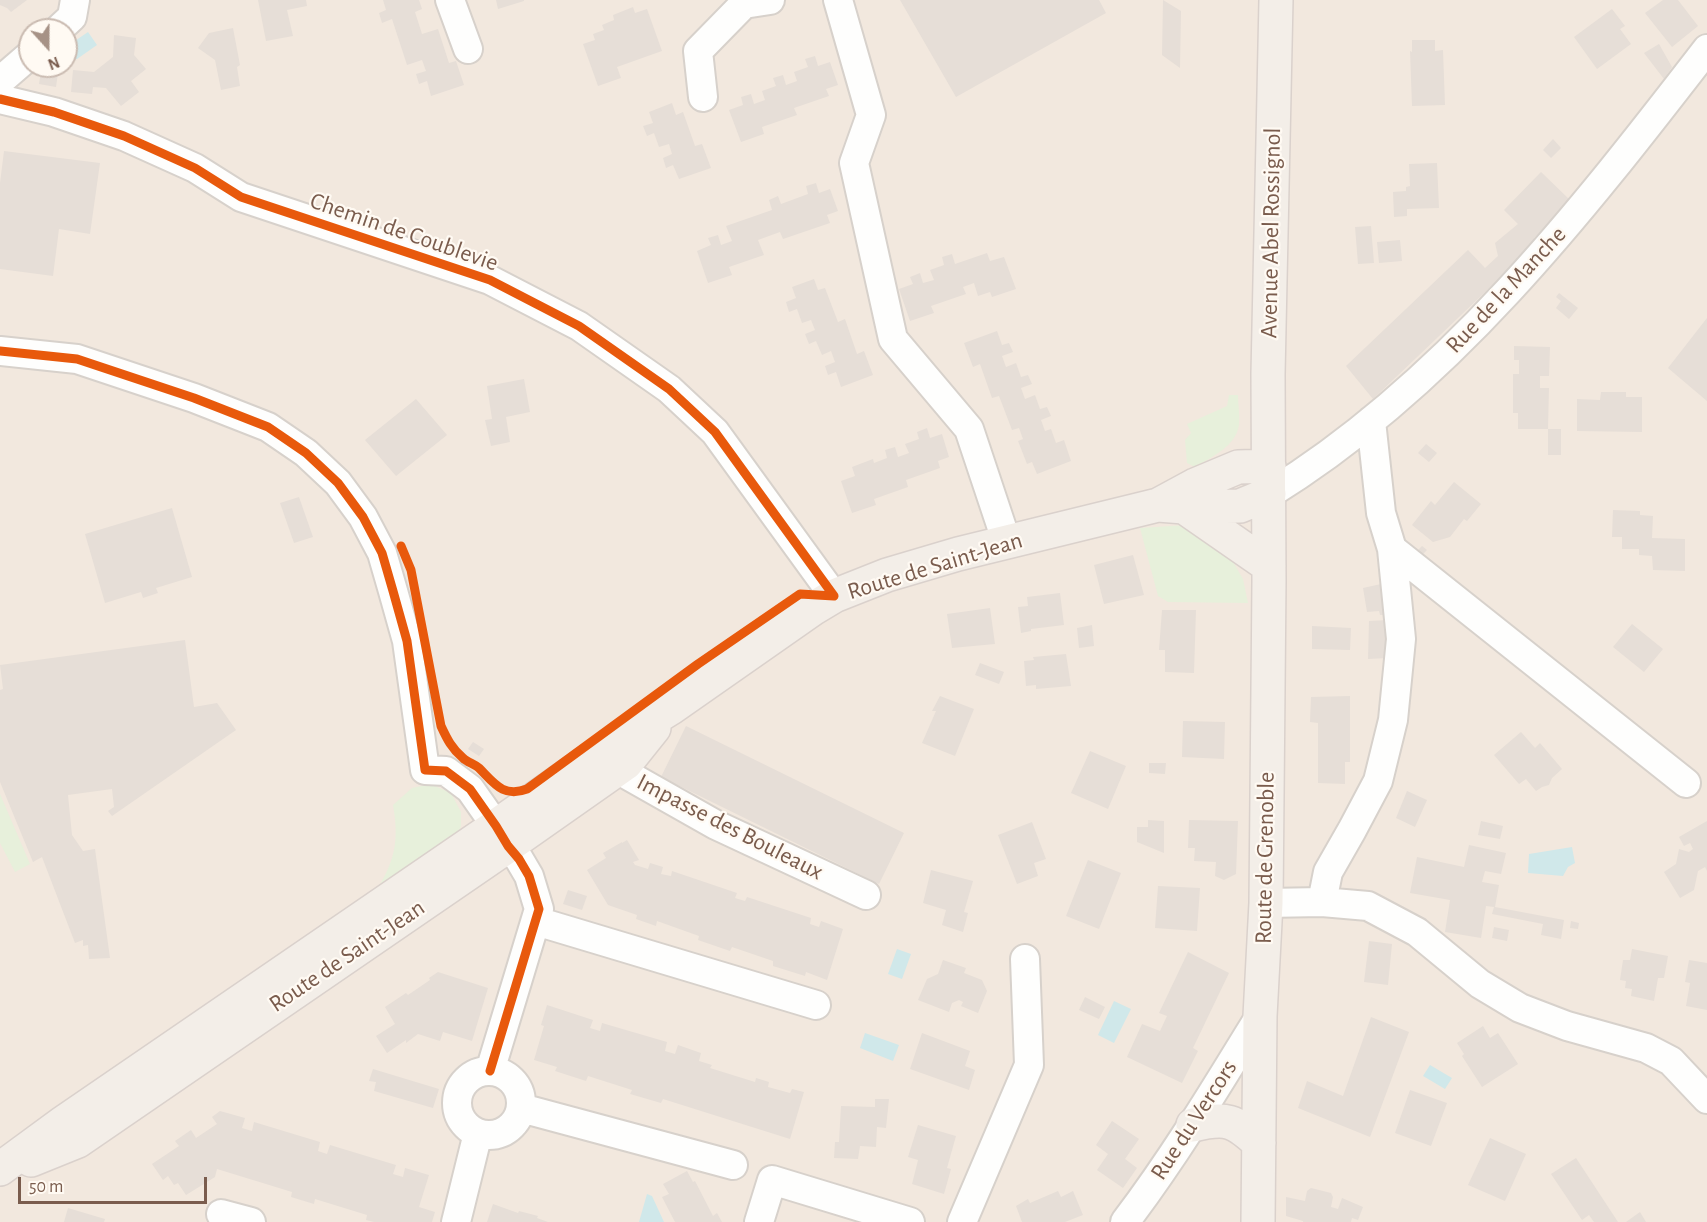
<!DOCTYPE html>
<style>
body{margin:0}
#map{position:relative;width:1707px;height:1222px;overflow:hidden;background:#f9f5f0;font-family:"Alegreya Sans",sans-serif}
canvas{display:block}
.north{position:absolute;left:18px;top:18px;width:60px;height:60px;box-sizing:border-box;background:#fffaf3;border:2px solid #cabbb1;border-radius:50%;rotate:159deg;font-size:16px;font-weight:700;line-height:24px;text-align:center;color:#7a5c4d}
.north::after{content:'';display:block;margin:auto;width:21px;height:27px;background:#a69286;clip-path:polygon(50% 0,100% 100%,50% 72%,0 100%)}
.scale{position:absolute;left:18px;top:1177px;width:189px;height:27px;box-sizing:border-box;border:3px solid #7a5c4d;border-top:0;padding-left:8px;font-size:18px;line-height:21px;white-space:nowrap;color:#7a5c4d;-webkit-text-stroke:4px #fffaf3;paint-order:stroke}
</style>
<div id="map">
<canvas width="1707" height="1222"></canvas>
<div class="north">N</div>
<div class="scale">50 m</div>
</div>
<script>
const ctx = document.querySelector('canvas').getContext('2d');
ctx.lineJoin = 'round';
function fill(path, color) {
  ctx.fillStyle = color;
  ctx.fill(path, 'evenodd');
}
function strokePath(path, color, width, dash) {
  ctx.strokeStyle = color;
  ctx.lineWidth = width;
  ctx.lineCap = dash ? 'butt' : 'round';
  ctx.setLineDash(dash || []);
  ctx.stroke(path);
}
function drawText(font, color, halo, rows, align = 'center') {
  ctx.font = font + ' "Alegreya Sans",sans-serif';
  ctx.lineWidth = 4.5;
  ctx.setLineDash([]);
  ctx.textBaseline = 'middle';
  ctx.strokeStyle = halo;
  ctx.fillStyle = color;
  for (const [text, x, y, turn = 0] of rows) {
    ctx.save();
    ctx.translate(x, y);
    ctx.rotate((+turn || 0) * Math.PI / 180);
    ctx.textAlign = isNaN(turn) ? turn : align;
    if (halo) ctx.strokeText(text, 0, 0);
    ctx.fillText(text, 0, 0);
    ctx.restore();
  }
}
fill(new Path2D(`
 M0,0h1707v1222h-1707zM30,30h36v36h-36z`), '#f2e8de');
fill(new Path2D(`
 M1229,395h9c0,10 2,20 1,30 -3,21 -27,32 -44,42l-8,-4 -2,-23 6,-7 -4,-9 40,-18z
 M1186,525l46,35 11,19 5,24 -80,-1 -10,-6 -18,-68z
 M430,784l21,9 10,19v13l-3,13 -91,67c24,-36 34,-56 26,-100l19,-17z
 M0,794l30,70 -15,8 -15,-29z`), '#e7f0db');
fill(new Path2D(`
 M88,32l9,13 -20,14h-11v-12z
 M1572,847l3,16 -7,4 -5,9 -35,-3 1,-19z
 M897,949l14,5 -9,25 -14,-5z
 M1114,1001l17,8 -17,34 -16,-8z
 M865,1033l34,12 -6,16 -33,-13z
 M1430,1065l22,13 -7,11 -22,-13z
 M647,1194l5,2 12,26h-25z`), '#d0e8ea');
fill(new Path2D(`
 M0,0h27l-16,12 -4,-4 -7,-3z
 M258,0h48l1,6 -20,4 6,26 -27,5z
 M383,0h36l3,9 -7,3 7,22 16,-5 11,34 7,-2 8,24 -33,11 -4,-15 -8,3 -3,-10 10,-3 -4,-11 -15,5 -15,-46 -10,4 -3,-10 7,-3z
 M496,0h28v1l-26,8z
 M900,0h199l7,13 -150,84z
 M1163,0l18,11 -1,57 -18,-13z
 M1663,0h15l20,26 -26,21 -27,-34z
 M633,7l2,6 12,-4 15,42 -45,16 4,11 -23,8 -15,-42 12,-4 -2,-6 11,-4 -2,-5 12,-5 -1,-5z
 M1612,9l13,17 -5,3 11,15 -34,25 -23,-32z
 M233,28l7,37 -3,2 3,19 -19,4 -6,-30 -17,-12 11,-15z
 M114,35l22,3 -2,17 12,14 -15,12 8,11 -18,14 -15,-18 -13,-1 -1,7 -21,-2 2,-22 21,2 19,-15z
 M1412,40h23v11l8,-1 2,55 -33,1 -2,-55 2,1z
 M1659,44l13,23 -8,12 -20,-26z
 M815,56l3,10 12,-4 8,23 -12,4 3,7 -35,12 3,7 -35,12 2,7 -23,8 -12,-32 14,-5 -2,-8 10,-3 3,10 11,-4 -3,-9 14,-5 -3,-8 10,-3 3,10 11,-4 -3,-9 14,-5 -3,-8z
 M41,71l17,2 -2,14 -17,-3z
 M672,103l4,12 7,-3 12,34 7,-2 9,24 -32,11 -6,-14 -7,3 -3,-10 9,-4 -3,-10 -10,3 -5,-14 -7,3 -4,-10 10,-3 -4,-11z
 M1553,139l8,9 -10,10 -8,-8z
 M4,151l96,12 -10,71 -31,-5 -6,47 -53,-7v-86z
 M1437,163l2,45 -32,1v7l-13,1 -1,-25 13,-1v-4l4,-1 -1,-22z
 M1541,172l30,29 -37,37 1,2 -33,36 -129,123 -27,-33 122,-116 17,18 13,-12 -3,-13 23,-19 -14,-14z
 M816,183l3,10 11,-4 8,22 -11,4 3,8 -47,16 -3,-7 -22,8 6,15 -35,12 3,8 -24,8 -11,-32 14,-6 -3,-7 10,-3 3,10 11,-4 -6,-15 46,-16 -3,-10 9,-4 3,8 27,-10 -2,-8z
 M1371,226l3,37 -16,1 -3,-37z
 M1400,240l2,21 -23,2 -2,-21z
 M987,253l3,8 14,-4 12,32 -24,8 -2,-5 -12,4 -4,-13 -11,4 3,7 -35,12 3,7 -24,8 -11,-32 14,-5 -3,-7 10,-4 3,10 11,-3 -4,-10 14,-5 -2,-8 10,-3 3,10z
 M814,279l4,11 7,-2 13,34 7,-3 12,35 7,-3 9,24 -32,12 -5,-15 -8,3 -3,-9 10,-4 -4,-11 -9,4 -6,-14 -7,3 -4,-10 10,-4 -4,-10 -9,3 -5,-14 -8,3 -3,-10 10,-4 -4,-11z
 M1559,293l19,15 -9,11 -13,-11 5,-7 -5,-4z
 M1707,318v83l-39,-33z
 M997,331l5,14 7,-2 4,9 -11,4 4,11 10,-4 5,14 7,-2 4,9 -11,4 4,11 10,-4 5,14 7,-2 4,9 -10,4 4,11 6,-2 5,14 8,-3 7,21 -34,13 -5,-12 -5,2 -9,-23 5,-2 -4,-11 -7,2 -13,-34 -7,2 -12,-34 -7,3 -9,-24z
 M1514,346l36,1 -1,29h-9v12h9l-1,41h-30v-16h-5v-39h6v-14h-5z
 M524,379l6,33 -24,5 4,25 -19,4 -6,-26 7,-1 -5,-33z
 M1601,392h25v5h16v35l-65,-1v-32l23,1z
 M416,399l31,36 -51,41 -31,-36z
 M927,428l3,10 12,-4 7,23 -11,4 2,7 -34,12 2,7 -34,12 2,6 -24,8 -11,-32 14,-5 -3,-9 21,-8 1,4 13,-5 -2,-8 10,-3 3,10 11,-4 -4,-9 14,-5 -2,-7z
 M1548,429h13v26h-13z
 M1426,444l11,9 -8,9 -11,-9z
 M1454,482l27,22 -14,17 -3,-2 -14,18 -17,5 -21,-17 19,-24 4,4z
 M299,497l14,40 -19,6 -14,-40z
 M172,508l20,69 -36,11 2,5 -15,5 -2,-6 -36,11 -20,-69z
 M1613,510l27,1v4l13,1 -1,22 33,1v32l-32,-1 -1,-14 -13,-1v-6h-17v-12h-10z
 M1422,546l5,4 -6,6 -5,-4z
 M1133,555l11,40 -40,9 -10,-39z
 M1381,584l6,31h-7l-1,-4 -12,1 -4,-24z
 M1060,593l4,32 -33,4v2l-10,2 -3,-26 10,-1 -1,-9z
 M990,608l5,36 -43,4 -5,-34z
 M1162,610h34l-2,63 -29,-1v-22h-6z
 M1388,620v38l-20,1 1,-38z
 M1632,624l31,25 -19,23 -31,-25z
 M1092,625l2,21 -15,2 -2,-20z
 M1312,626l39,2 -1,22 -38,-1z
 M185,640l9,67 23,-4 19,27 -124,86 -4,-5 6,-4 -2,-18 -44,6 4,40 11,16 12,-2 15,109 -21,1 -1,-14 -5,1v-6l-8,3 -33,-86 -9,5 -33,-80v-92l3,-1 -3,-24z
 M1066,654l5,32 -35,3v-4l-10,1 -2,-25 10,-1 -1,-3z
 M980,663l24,9 -5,12 -24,-9z
 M940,696l34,13 -19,47 -33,-13 14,-32h-4z
 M1350,696v66h-5v22l-27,-1v-60l-8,-1 1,-25z
 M1183,721l42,1 -1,37 -42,-2z
 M686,726l218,107 -25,51 -218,-107z
 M1521,732l14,16 5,-5 22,26 -10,9 -3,7 -7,2 -6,4 -10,-12 -7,5 -25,-29z
 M473,742l11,7 -5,7 -11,-7z
 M1090,751l36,15 -18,43 -37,-16z
 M1149,763h17l-1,11 -16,-1z
 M1407,791l20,9 -12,27 -19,-9z
 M1148,820l16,1v32l-27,-11v-15h11z
 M1189,820l49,1 -2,53 -12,6 -9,-4 1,-14 -22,-1 1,-13h-7z
 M1481,821l22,5 -3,13 -22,-4z
 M1707,821v50l-2,-4 -7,4 -4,19 -14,8 -16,-26 12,-8 3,-15 10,3 4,-3 -3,-6 -6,3 -5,-9z
 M1032,822l14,37 -12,4 4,13 -21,8 -19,-49z
 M627,840l12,20 -6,2 2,3 13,4 2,-6 13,4 -2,7 10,2 1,-5 65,22 -2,5 10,3 2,-4 64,21 -1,6 9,3 2,-6 22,8 -16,51 -21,-8 -1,4 -32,-10v-5l-41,-14 -2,4 -32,-11 1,-4 -42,-15 -1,5 -20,-7 1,-4 -29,-10 -21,-35 19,-12 -3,-5 19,-11v1z
 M1469,845l37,8 -5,21 -16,-3 -3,11 17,3 -4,22 69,13 -3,19 -20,-4 2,-11 -51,-10 2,-7 -8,-1 -5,32 -36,-6 5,-32 -40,-7 7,-36 47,10z
 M1088,860l33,13 -22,56 -33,-13z
 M931,870l42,11 -9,31 4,1 -5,19 -21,-7 4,-15 -23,-7z
 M1158,886l42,2 -3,43 -42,-3z
 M568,890l19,6 -5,14 -19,-6z
 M1571,921l8,2 -1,6 -8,-1z
 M1494,927l15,3 -2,11 -15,-3z
 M1369,941l23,3 -4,41 -24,-3z
 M1632,949l36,7 -4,22h-6l-4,23 -23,-5 1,-7 -7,-1 1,-7 -6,-1 3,-20h7z
 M1188,952l41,21 -36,75 5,3 -16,32 -55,-26 15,-33 18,7 7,-15 -8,-3z
 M943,960l23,8 -2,5 18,7 5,11 -9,22 -17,-7 2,-4 -4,-2 -7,3 -3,9 -31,-12 9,-21 11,-5z
 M1689,960l18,3v47l-21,-4 4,-23 -5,-1z
 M438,972l50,16 -16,53 -29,-9 -3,9 -22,-7 -12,9v-3l-19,13 -11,-17 19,-12 -10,-17 21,-14 2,2 22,-15 -1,-2z
 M1085,997l20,10 -6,12 -20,-9z
 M547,1005l46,15 -3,8 10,3 2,-8 65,19 -2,9 10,3 3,-9 23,8 -2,8 13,4 -2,3 45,14 1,-4 13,4 -1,5 22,6 2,-4 12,3 -14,47 -127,-40 -2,4 -31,-9 2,-4 -44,-14 -2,5 -31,-10 2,-4 -23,-7 10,-34 -3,-1z
 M1371,1017l38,15 -39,105 -72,-29 9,-27 36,15z
 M1483,1026l7,12 8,-5 20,31 -36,23 -20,-31 2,-2 -7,-11z
 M922,1033l48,18 -5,15 10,4 -6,20 -59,-21z
 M373,1069l66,20 -6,19 -59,-17 2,-9 -7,-1z
 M1410,1090l37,13 -16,43 -36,-13z
 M875,1099h14l-3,29 -9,-1 -1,20 -16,-1 -2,13 -24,-1 1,-16h4l2,-36 34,1z
 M220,1111l25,7 -3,10 10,3 2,-9 66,20 -2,9 9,3 3,-9 66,20 -3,9 10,3 2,-9 24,7 -10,32 16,5 -3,10h-58l-8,-2 1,-5 -52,-16 -1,5 -23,-7 1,-5 -75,-23 -2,8 -29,18 -8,-12 -4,2 -6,-9 -5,4 -11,-16 27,-18 -4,-5 16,-11 5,8 21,-14 -5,-7z
 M1112,1121l27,18 -14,20 12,9 -14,20 -26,-18 11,-16 -12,-9z
 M918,1125l38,11 -9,32 4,1 -7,25 -32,-10 6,-24 -10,-3z
 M1490,1138l36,16 -21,47 -37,-16z
 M1576,1158l42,64h-24l-5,-7 -7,5 -31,-46z
 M687,1171l6,11 2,-1 18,35 4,-3 5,9h-47l-13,-25 7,-3 -6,-10z
 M1311,1188l20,5 2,4 -2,10 7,2 4,-11 21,9 -5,13 -6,-2 -1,4h-48v-1l-17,-5v-19l19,4 2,-10z
 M1058,1191l3,6 12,-6 10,24 -18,7h-43l-6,-16 12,-7 2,4z
 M493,1204l25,9 1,-2 19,5 -1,2 11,4h-61z
 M68,1208l37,11 -1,3h-40z
 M1640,1212l6,10h-20z`), '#e6ded7');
const minor = new Path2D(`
 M450,0l18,49
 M838,0l33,115 -17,48 39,176 76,90 38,114
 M58,30l14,-13 3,-17
 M0,81l30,-26
 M703,97l-5,-46 46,-47 26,-4
 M0,99l54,13 70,24 71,32 46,29 249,83 89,46 90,63 46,43 119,164
 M0,351l77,8 117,39 74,29 38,26 32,30 25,34 19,36 11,38 14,50 18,129 21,1 24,18 26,37 12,20 11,13 10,17 10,33 -49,162
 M1269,494c178,-109 312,-282 438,-445
 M1392,549l294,234
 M614,749l3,20 99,56 150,70
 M1322,902l6,-30 24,-42 26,-49 15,-61 8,-81 -9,-90 -11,-36 -10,-92
 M1266,903l56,-1 46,4 49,26 63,52 40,24 47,18 79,22 25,13 36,38
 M536,921l280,84
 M457 1103a32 32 0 1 1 64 0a32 32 0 1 1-64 0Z
 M521,1108l212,57
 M221,1214l30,8
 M456,1222l22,-89
 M759,1222l13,-42 138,42
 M962,1222l67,-157 -4,-106
 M1125,1222c50,-66 92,-136 135,-206`);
const major = new Path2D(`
 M1158,505l26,2 56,-1 29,-12
 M1184,507l85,59
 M1193,1125c34,-8 41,-5 66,18
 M31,1160l47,-19 430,-295 118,-83 28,-35
 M0,1169l64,-47 432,-296 117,-82 58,-36 143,-100 20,-12 53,-21 71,-21 200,-49 37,-20 43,-18 31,-1
 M1258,1222l2,-206 6,-113 3,-322 -1,-207 8,-374`);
strokePath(minor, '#d7d1cb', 32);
strokePath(major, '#dad1cc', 36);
strokePath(minor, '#fefefd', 28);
strokePath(major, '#f3eee8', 33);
strokePath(new Path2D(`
 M0,99l54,13 70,24 71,32 46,29 249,83 89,46 90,63 46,43 119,164
 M0,351l77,8 117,39 74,29 38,26 32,30 25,34 19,36 11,38 14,50 18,129 21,1 24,18 26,37 12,20 11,13 10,17 10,33 -49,162
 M401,546l10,24 30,156c6,13 11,23 22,32 4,4 11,6 16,10 15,15 24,30 48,21l171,-125 102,-70 34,2`), '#e8590c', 9);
drawText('24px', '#7a5c4d', '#fffaf3', [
 ["Chemin de Coublevie",404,232,19],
 ["Avenue Abel Rossignol",1271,233,-89],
 ["Rue de la Manche",1506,290,-47],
 ["Route de Saint-Jean",935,566,-17],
 ["Impasse des Bouleaux",730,827,27],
 ["Route de Grenoble",1265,858,-89],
 ["Route de Saint-Jean",347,956,-34],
 ["Rue du Vercors",1194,1120,-57]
]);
</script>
